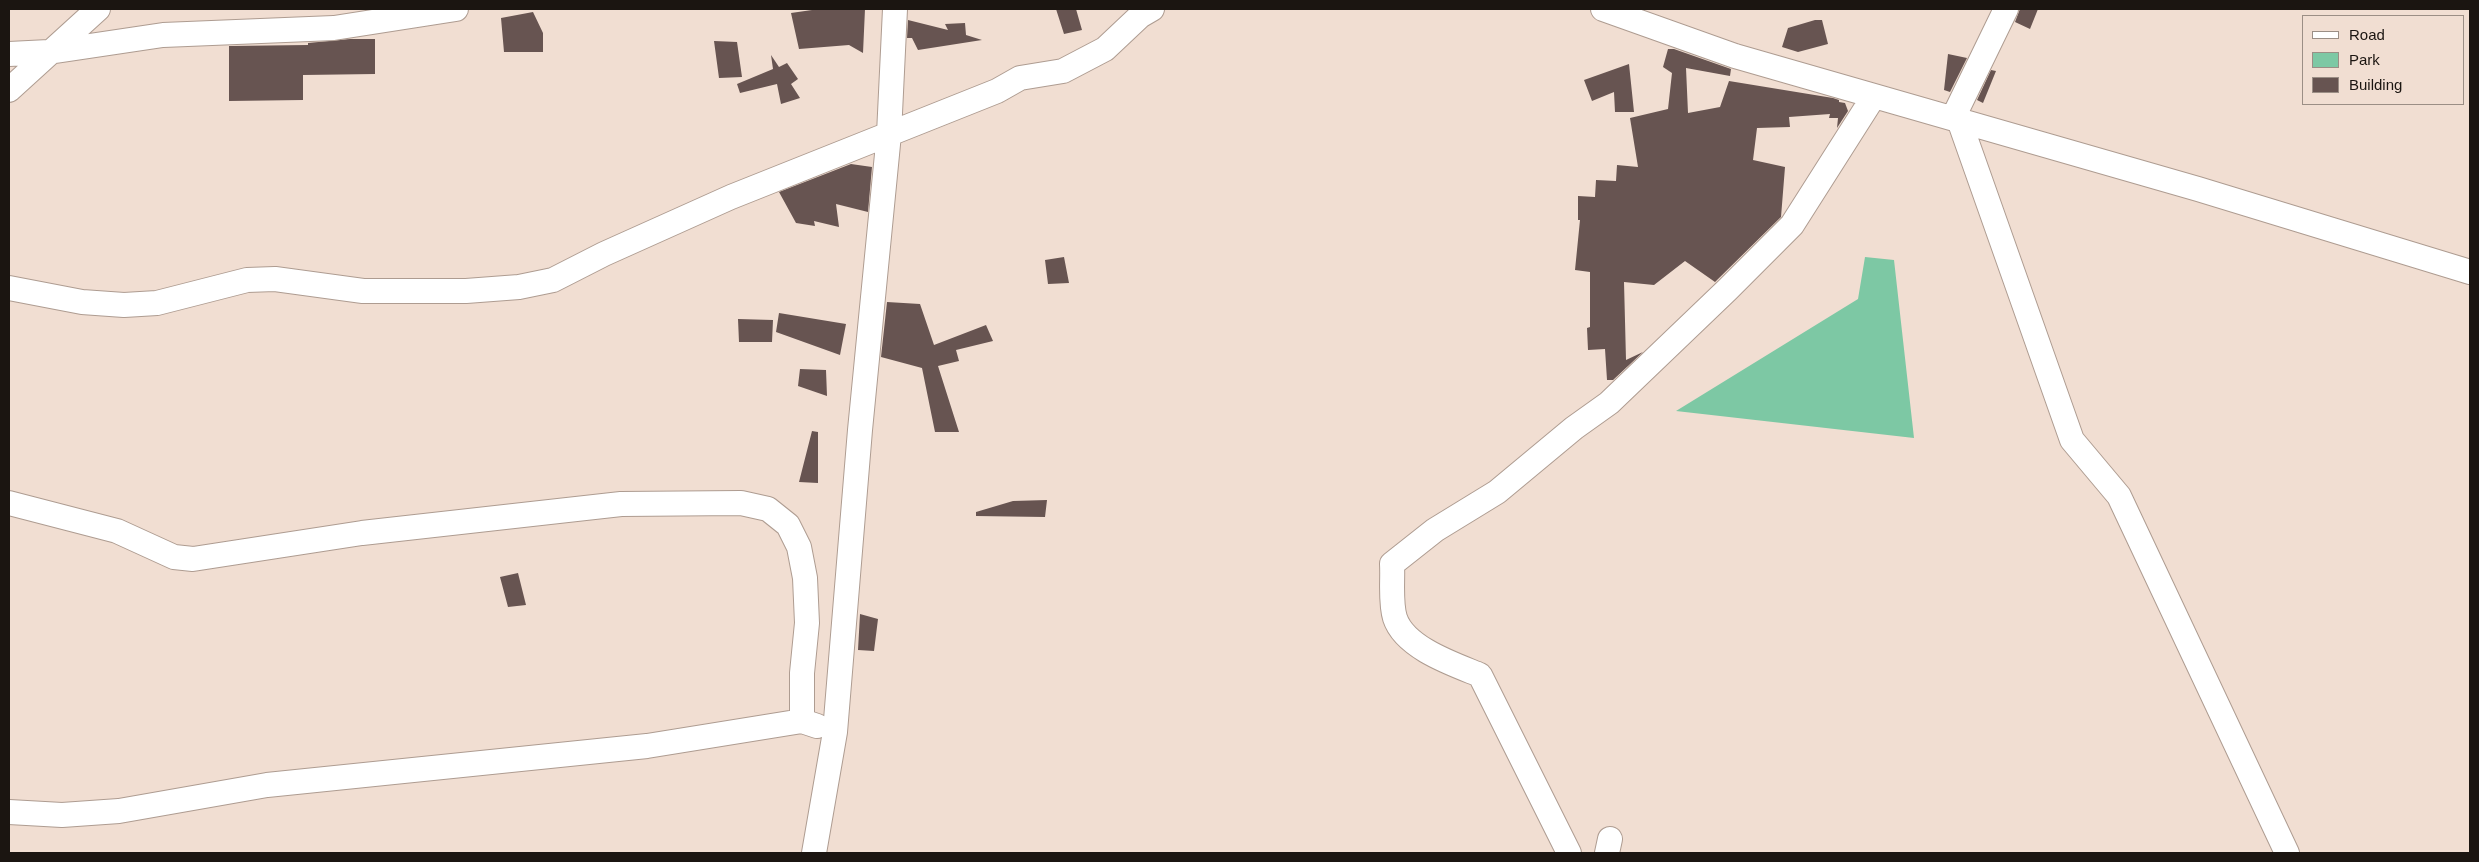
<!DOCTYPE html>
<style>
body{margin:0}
#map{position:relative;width:2479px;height:862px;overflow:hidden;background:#f1ded2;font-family:Helvetica,sans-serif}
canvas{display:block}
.frame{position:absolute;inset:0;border:10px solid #1b1511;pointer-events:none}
.legend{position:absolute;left:2302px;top:15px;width:162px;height:90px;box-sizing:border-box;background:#f1ded2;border:1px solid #9b8e85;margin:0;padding:6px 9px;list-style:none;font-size:15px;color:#1b1511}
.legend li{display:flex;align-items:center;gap:10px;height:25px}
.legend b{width:25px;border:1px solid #9b8e85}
</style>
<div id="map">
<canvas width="2479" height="862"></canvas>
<div class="frame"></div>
<ul class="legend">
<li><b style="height:6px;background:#fff"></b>Road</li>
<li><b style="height:14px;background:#7dc8a4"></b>Park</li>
<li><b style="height:14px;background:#675451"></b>Building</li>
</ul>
</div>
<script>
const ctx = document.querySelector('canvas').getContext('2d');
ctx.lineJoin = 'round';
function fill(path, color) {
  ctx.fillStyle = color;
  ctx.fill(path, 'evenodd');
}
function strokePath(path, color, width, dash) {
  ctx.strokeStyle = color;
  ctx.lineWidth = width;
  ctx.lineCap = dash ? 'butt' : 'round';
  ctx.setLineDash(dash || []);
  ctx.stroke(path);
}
fill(new Path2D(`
 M1865,257l29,3 20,178 -238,-27 182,-112z`), '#7dc8a4');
fill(new Path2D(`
 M819,9h46l-2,44 -14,-8 -50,4 -8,-36z
 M1056,9h20l6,21 -18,4z
 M2020,9h18l-8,20 -15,-7z
 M533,12l10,21v19h-39l-3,-34z
 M908,20l40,10 -3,-6 20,-1 1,12 16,5 -64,10 -6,-12h-5z
 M1815,20h7l6,24 -30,8 -16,-5 6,-19z
 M350,39h25v35l-72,1v25l-74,1v-55l79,-1v-2z
 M714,41l23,1 5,35 -23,1z
 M1668,49h6l57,20 -1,7 -44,-8 2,45 32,-6 9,-26 104,17 6,2v2l6,1 3,8 -11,17 1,-10h-9l1,-4 -41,3 1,10 -33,1 -4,32 32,7 -4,50 -66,65 -30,-21 -31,24 -30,-3 2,78 17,-8 -30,28h-6l-2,-31 -17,1 -1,-22 3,-1v-55l-15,-2 5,-50h-2v-24l17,1 1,-17 20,1 1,-16 21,2 -8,-49 38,-9 4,-36 -9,-6z
 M1948,54l19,4 -17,34 -6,-2z
 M771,55l8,12 8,-4 11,16 -7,5 9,14 -19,6 -4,-20 -37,9 -3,-9 36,-15z
 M1629,64l5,48h-19l-1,-20 -22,9 -8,-21z
 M1991,70l5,1 -13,32 -6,-3z
 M851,164l21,3 -4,45 -32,-8 3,23 -25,-6 1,5 -19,-3 -17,-31z
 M1064,257l5,26 -21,1 -3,-24z
 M887,302l33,2 14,41 52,-20 7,16 -37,9 3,11 -21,5 21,66h-24l-13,-64 -41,-11z
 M779,313l67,11 -6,31 -64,-23z
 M738,319l35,1 -1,22h-33z
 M800,369l26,1 1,26 -29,-10z
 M812,431l6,1v51l-19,-1z
 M1047,500l-2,17 -69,-1v-4l37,-11z
 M518,573l8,32 -18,2 -8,-30z
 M860,614l18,5 -4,32 -16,-1z`), '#675451');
const street = new Path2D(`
 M1603,9l132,47 463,133 272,83
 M9,54l40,-2 114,-17 171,-7 122,-19
 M9,90l89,-81
 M1953,118l53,-109
 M1959,120l113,320 47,56 168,357
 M9,288l73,14 42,3 33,-2 90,-23 28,-1 88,12h103l53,-4 34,-7 51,-26 127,-57 266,-106 23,-13 43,-7 42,-22 35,-33 12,-7
 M9,503l108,28 57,26 19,2 169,-26 259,-29 120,-1 27,6 20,16 11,22 6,31 2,45 -5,50v48
 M9,812l53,3 57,-4 148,-26 380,-39 155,-25 15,5
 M814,853l21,-121 25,-302 29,-296 6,-125
 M1569,853l-89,-178c-27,-11 -75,-27 -85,-57 -5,-16 -2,-38 -3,-54l43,-34 62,-38 77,-64 35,-25 118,-113 65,-65 82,-129
 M1607,853l3,-14`);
strokePath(street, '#ae9c91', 26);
strokePath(street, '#fff', 24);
</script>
